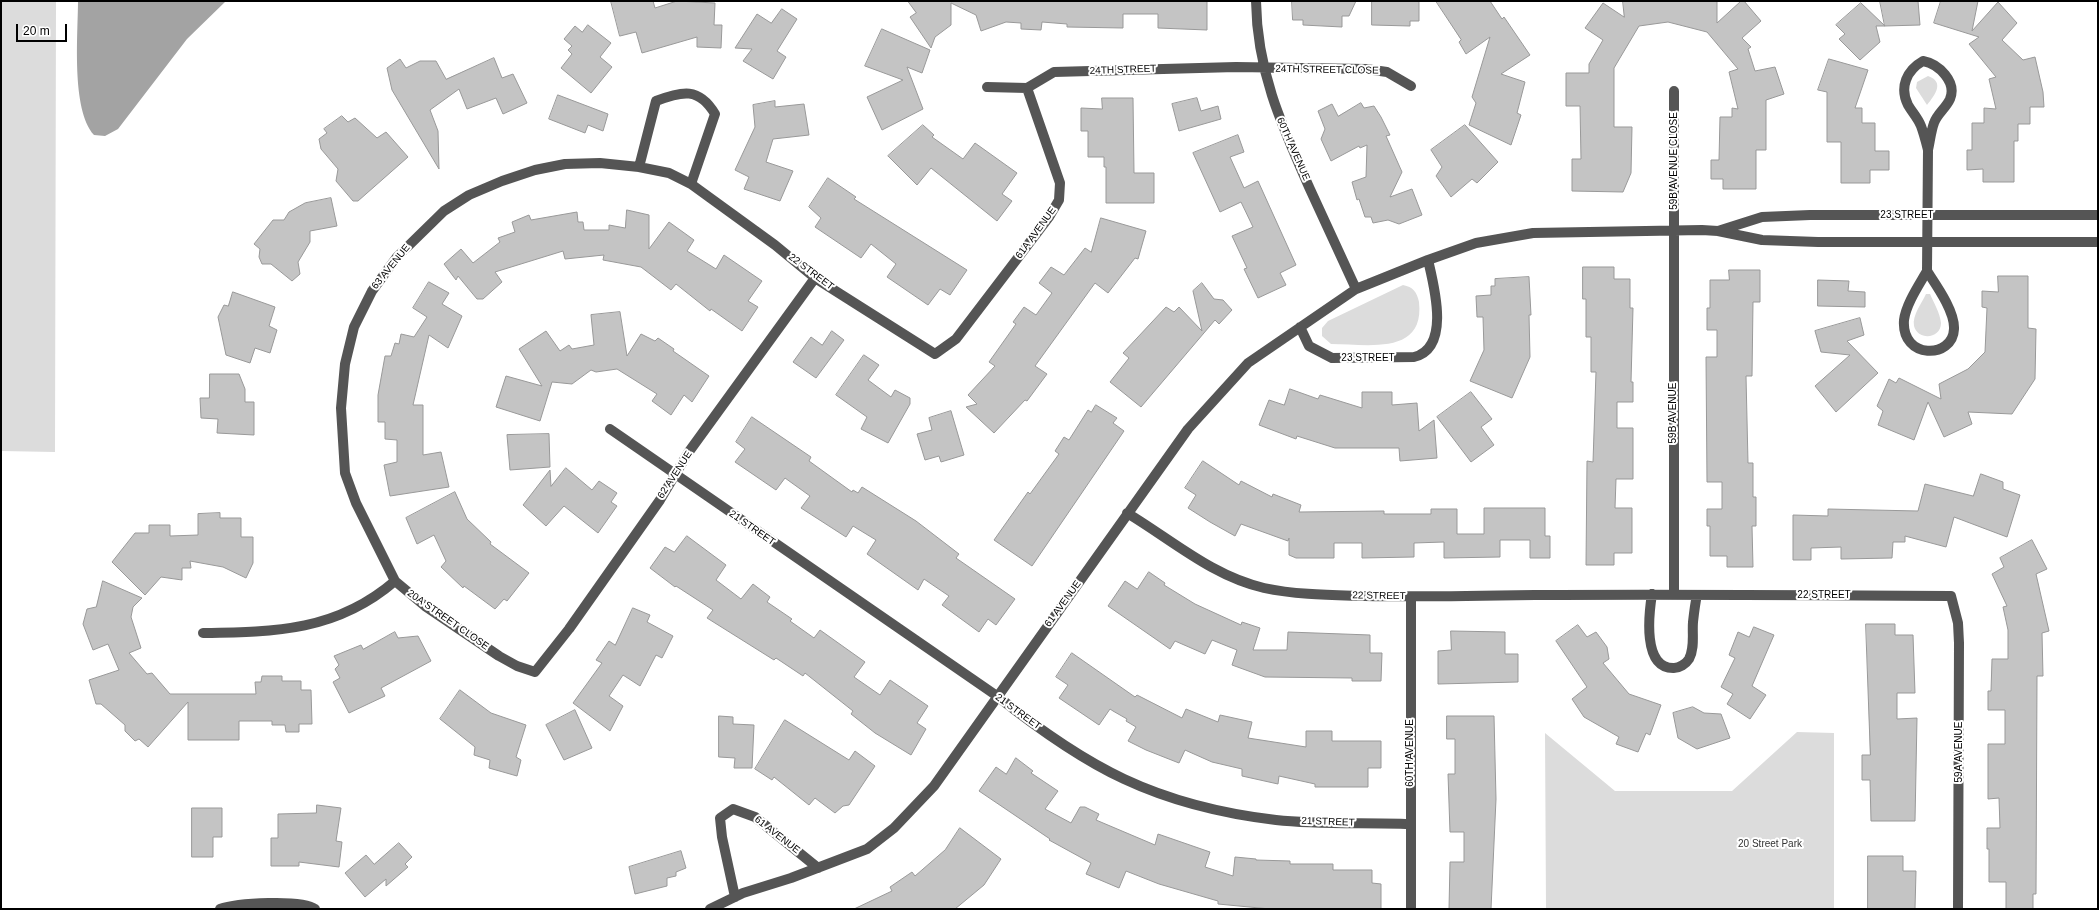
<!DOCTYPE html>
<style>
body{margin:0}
#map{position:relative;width:2099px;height:910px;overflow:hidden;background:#fff;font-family:Helvetica,sans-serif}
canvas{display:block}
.frame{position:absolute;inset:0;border:2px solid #000;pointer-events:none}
.scale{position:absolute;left:16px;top:24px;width:51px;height:18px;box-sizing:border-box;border:2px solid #000;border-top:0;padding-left:5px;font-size:12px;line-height:14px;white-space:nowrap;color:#000;-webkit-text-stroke:3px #fff;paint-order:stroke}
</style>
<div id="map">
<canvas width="2099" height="910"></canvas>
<div class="frame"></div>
<div class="scale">20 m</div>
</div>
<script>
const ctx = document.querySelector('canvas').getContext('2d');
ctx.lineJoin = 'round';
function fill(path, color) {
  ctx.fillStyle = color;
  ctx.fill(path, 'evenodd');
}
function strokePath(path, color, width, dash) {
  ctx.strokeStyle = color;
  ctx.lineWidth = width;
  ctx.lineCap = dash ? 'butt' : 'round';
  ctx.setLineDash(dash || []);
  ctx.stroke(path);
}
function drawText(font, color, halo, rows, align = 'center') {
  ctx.font = font + ' Helvetica,sans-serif';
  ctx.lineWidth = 4;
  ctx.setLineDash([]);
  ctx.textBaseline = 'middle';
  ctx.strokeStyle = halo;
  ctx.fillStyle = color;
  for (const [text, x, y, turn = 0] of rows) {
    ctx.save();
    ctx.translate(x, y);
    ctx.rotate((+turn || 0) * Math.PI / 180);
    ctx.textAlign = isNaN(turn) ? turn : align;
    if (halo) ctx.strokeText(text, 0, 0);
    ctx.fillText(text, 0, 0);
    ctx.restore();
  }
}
fill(new Path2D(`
 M1,1h55l-1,451 -54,-1z
 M1928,76c17,6 7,19 -1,29l-11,-17 1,-6z
 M1403,285c10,2 14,7 16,17 6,54 -52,42 -88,42l-9,-8v-8l6,-7z
 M1926,294h4c4,9 10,19 11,29 0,16 -23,18 -27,3 -2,-11 8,-23 12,-32z
 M1797,732l37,1v176h-288l-1,-176 70,58h117z`), '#dcdcdc');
fill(new Path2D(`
 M78,1h148l-39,38 -69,90 -13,7 -11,-1c-23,-26 -16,-100 -16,-134z`), '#a3a3a3');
const building = new Path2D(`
 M611,1h42l2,7 22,-7 38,2 -1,22h8l-1,23 -24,-1v-10l-55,16 -6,-21 -16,4z
 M908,1h299v29l-49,-2v-14h-35v14l-56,-1v-3l-25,-2 -1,8 -20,-1v-6l-15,-1 -25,9 -5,-16 -25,-12v22l-16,12 -4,11 -21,-31 6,-4z
 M1292,1h64l-7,15h-7v11l-39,-2v-5h-10z
 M1372,1h47v20h-9v5l-38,-1z
 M1436,1h54l12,18 2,-2 26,38 -29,19 24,8 -8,31 4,2 -10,30 -42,-20 7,-22 -4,-6 18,-60 -24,17 -7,-12 2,-2z
 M1623,1h94v22l24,-22h3l17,20 -19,17 9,9 -3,2 7,22 20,-4 9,27 -18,6v50h-10v39h-33v-10h-12v-19h8l1,-43h12v-9l6,1 -9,-37 9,-3 -31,-37 -39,-10 -29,4 -25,42v59h18l-1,46 -8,19 -51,-1v-32h9l-1,-53h-14v-33h23v-9l14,-24 -18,-12 18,-25 21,14z
 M1880,1h38l2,24 -35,1z
 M1941,1h37l-6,30 26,-29 19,21 -15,17 21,20 12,-3 8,35 1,15h-14v17h-12v17h-4v41h-31v-13l-16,1v-20h5v-27h12v-15l12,1 -7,-30 7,-2 -27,-33 10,-7 -45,-14z
 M1861,3l24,23h-9l4,16 -20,18 -21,-21 6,-5 -9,-9z
 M782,9l15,10 -20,32 9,6 -13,22 -30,-18 9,-12 -17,-1 22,-34 14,9z
 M588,25l23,18 -11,14 12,10 -21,26 -30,-25 11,-14 -4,-4 4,-4 -8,-7 11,-13 7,6z
 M882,29l48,21 -8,23 -15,-6 16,42 -41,21 -15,-33 36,-17 -38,-14z
 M494,58l8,20 11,-4 14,29 -24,11 -7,-16 -29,11 -8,-20 -29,21 8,21 1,38 -47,-79 -5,-22 13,-9 6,9 14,-7h16l10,18z
 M1829,59l39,11 -13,38h7v15h13v28h14v19h-19v13h-29v-41h-14v-50l-9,-2z
 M558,95l50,19 -5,17 -15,-6 -3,8 -36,-14z
 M1102,98h31l1,75h20v30h-48v-36h-2v-10h-16v-26h-7v-23l21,1z
 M1197,98l4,13 17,-5 3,13 -42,12 -7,-27z
 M775,101v6l29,-3 5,31 -36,4 -7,23 27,9 -13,30 -36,-12 5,-12 -14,-7 20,-43 -2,-22z
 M1361,103l3,5 10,-2 7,11 9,18 -4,1 16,36 -12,25 22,-8 10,26 -23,9 -11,-4 -15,3 -2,-6h-6l-6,-18 -2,1 -5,-18 14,-5 1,-32 -7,3 -1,-2 -28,15 -10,-22 4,-10 -7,-18 14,-7 6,12z
 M342,116l6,6 7,-4 22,20 9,-6 22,25 -50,44h-5l-17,-20 2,-12 -17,-20 -2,-10 8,-6 -3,-4z
 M923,125l11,10 -2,2 31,22 12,-16 42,30 -15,21 10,7 -15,20 -66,-53 -14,17 -29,-29z
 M1465,125l33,37 -21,21 -5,-4 -21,18 -15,-21 6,-9 -11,-17z
 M1238,135l6,17 -14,5 14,31 14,-7 38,84 -16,8 6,12 -28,13 -14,-29 3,-1 -15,-32 21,-9 -12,-25 -21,10 -27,-59z
 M828,178l28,19 -2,2 113,71 -17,25 -10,-6 -12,16 -41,-28 9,-13 -25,-20 -10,14 -46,-31 6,-9 -12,-11z
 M331,198l6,28 -27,5v11l-12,20 2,12 -8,7 -21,-17h-9l-3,-7 1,-8 -6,-5 19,-24h11l5,-8 16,-9z
 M627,210l22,5v34l20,-27 25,18 -7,11 29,18 8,-14 38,26 -14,20 10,6 -16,24 -31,-22 -1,2 -34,-27 -5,6 -30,-23 -38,-7 1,-5 -39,4 -2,-8 -68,21 7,10 -19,17h-6l-19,-23 -2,4 -12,-16 17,-15 12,14 27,-21 -2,-4 17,-6 -3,-10 17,-7 2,5 46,-8 1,10h5l1,8h25v-5l16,3z
 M1101,218l45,13 -8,28 -3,-1 -27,35 -13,-10 -60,83 12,8 -20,27 -2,-1 -31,33 -28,-26 11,-3 -9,-9 27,-29 -6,-4 27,-38 -3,-2 11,-15 12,8 16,-22 -13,-10 12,-16 13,8 21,-27 6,4z
 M1583,267h31v12h16v29h3l-2,74h2v20h-16v26h16v51h-17l-1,29h17v45h-18v12h-28l1,-104 6,1 3,-90h-5v-35h-5v-38h-3z
 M1729,270h31v32h-7l-1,74h-6l2,87h5v34h3v29h-4l1,41h-26v-11h-17v-30h-3v-17h15v-27h-15l-1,-125h11v-27h-10v-22h3v-28h19z
 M1998,276h30v52l8,1 -1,50 -23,35 -44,-2 4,12 -28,13 -16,-35 -14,38 -36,-15 5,-14 -6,-5 12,-27 7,4 3,-5 42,21 -2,-15 29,-15 17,-17 2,-44 -5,-1v-16l16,1z
 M1529,277l2,38h-2l1,42 -18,41 -42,-17 14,-31 -1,-33h-6l-1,-21 15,-1v-9h4v-7z
 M1818,280l31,1 -1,10 17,1v15l-47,-1z
 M429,282l20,11 -7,11 20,12 -14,32 -19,-13 -16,70h10v50l18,-3 8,35 -59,9 -6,-31 13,-3v-22l-12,-1v-17h-7v-27l7,-39h6l4,-13 4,1 2,-10 13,3 13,-20 -14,-9z
 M1202,283l12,16 9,1 9,10 -13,14 -4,-4 -74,87 -31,-25 19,-24 -6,-5 43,-46 8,5 5,-5 23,24 -9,-40z
 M233,292l42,15 -6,19 8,4 -7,23 -15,-5 -5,15 -24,-8 -8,-38 6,-12 4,1z
 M620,312l7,44 14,-22 14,7 3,-3 16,11 -1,2 36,25 -17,26 -8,-7 -13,20 -19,-14 5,-7 -40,-25 -21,3 -5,-2 -19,14 -20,-2 -12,39 -44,-14 10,-31 36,10 -23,-37 27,-18 14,20 9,-6 3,4 22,-4 -3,-30z
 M1860,318l4,17 -17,6 31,32 -42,39 -21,-26 35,-31 -29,-3 -6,-21z
 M832,331l12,9 -28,38 -23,-16 18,-25 11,8z
 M864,355l15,10 -11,15 23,17 4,-7 15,8v6l-22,39 -27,-14 6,-12 -31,-22z
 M210,374h29l6,15v13h9v33l-37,-2 1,-14 -17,-1 -1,-20h9z
 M1290,389l28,10 2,-4 42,13v-16h30v13l25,-2 2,28 15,-11 3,38 -37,3 -1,-13h-64l-38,-12 -1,3 -37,-14 10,-25 15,5z
 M1471,392l21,27 -11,8 13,18 -23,17 -34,-45z
 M1096,405l21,13 -4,5 11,8 -92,135 -38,-26 34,-48 2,2 29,-40 -4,-3 9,-14 5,3 19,-30 3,2z
 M951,411l13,44 -23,7 -2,-6 -14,4 -8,-26 15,-4 -3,-12z
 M752,417l59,40 -2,4 43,31 1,-2 5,3 4,-6 54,34 43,33 -3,4 59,41 -19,26 -8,-6 -9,13 -37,-27 7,-9 -25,-17 -6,11 -51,-36 9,-14 -23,-14 -7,11 -45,-29 9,-12 -25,-18 -9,12 -41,-28 10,-13 -9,-7z
 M549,434l1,33 -40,3 -3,-35z
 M1203,461l36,24 2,-4 31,16 1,-3 28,11 -2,7 85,-1v3h47v-5h26v25h27v-26h61v28h5v22h-20v-18h-30v17l-56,1v-16l-30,1v14l-52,1v-15h-28v15h-38l-7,-3v-17l-1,3 -47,-17 -6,12 -25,-14 -22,-14 8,-13 -11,-7z
 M566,468l26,22 7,-9 18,12 -6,9 6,4 -19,27 -34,-27 -18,20 -23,-21 27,-35 1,16z
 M1981,474l22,8v7l17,6 -13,42 -53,-20 -8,30 -41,-11v6h-12l-1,16 -51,1v-12l-30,1v12h-18v-45l35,1v-7l90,2 7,-27 48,12z
 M455,492l12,27 24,23 -1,2 39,29 -22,28 -3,-2 -9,10 -31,-23 -1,2 -22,-21 5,-6 -12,-26 -17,9 -11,-26z
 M220,513v5h21v19h12v26l-7,15 -23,-11 -33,-6 1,7h-9v12l-21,-3 -16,18 -33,-33 23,-29h14v-8h21v11l28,-1v-21z
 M687,536l39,29 -10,15 25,19 12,-15 17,13 -3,5 25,17 -2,2 24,17 6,-8 45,32 -11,15 26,18 10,-15 38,26 -11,17 9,6 -15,26 -36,-22 -24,-19 2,-3 -48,-38 -2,3 -27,-18 -2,2 -67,-42 6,-8 -37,-24 -1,1 -25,-19 15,-21 9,5z
 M2032,540l15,29 -11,5 13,57 -7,2 1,43h-6l-1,218h-3v15h-27v-27h-17v-33h-2v-21h13l-1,-30 -11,1v-55h17v-34h-17v-19h3l1,-32h16v-29l-5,-23 4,-1 -15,-32 12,-7 -4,-9z
 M1149,572l16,11 -1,2 31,19 46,21 1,-3 18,6 -7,22h34l1,-18 82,3v18h12l-1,28h-29v-3l-87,-1 -33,-12 5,-15 -25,-10 -7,14 -30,-13 -5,8 -62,-43 17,-25 12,8z
 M103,581l39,17 -9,9 -2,10 10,31 -12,5 18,21 5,-1 18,21h86l-1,-12h6l1,-6h20v5h19v9h10l1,34h-13v8h-13l-1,-7h-13v-4h-33v19h-51v-38l-40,45 -9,-8 -4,2 -10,-10v-6l-24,-21h-5l-7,-24 30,-10 -11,-26 -15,6 -10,-26 4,-15 9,-2z
 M633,608l17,7 -3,7 26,14 -11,22 -6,-3 -16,31 -17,-11 -14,21 14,10 -13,25 -37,-28 29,-40 -6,-3 13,-19 6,4z
 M1866,624h29v11h18l2,58h-18v26l20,-1 -2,103h-44l-1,-41h-8v-25h8z
 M1578,625l9,12 9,-5 11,15 2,12 -6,4 26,31 32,11 -11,30 -4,-2 -8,19 -22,-8 3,-7 -35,-20 -12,-18 15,-12 -31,-46z
 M1754,627l20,8 -22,51 14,9 -16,24 -23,-15 6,-10 -12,-7 14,-29 -6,-3 9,-23 11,5z
 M1451,631l54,1v22h13v28l-80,2v-33l13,-1z
 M395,632l3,6 20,-2 13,25 -50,27 4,8 -36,17 -16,-31 7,-4 -5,-9 4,-4 -5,-9 27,-11 2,4z
 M1072,653l63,44 2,-2 45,23 4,-9 32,13 2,-7 32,7 -4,16 58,9v-16h26v10h49v27h-13v19h-53v-3l-36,-8 -1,8 -36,-8v-7l-30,-7 -27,-12 -6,13 -33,-13 -18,-9 8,-14 -10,-6 1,-2 -14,-8 -3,-2 -11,16 -40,-27 9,-13 -12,-8z
 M460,690l31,23 35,12 -10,32 5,3 -4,16 -28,-8 1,-8 -16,-5 1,-8 -35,-28z
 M1693,707l11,6 17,1 9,24 -33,11 -19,-11 -5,-25z
 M575,710l17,38 -28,12 -18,-35z
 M719,716l14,1v7l21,1 -2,43h-18l1,-10 -16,-1z
 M1447,716h47l2,83 -5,110h-42l1,-47h14v-30h-14l-2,-58h7v-35h-8z
 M785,720l64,40 6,-9 20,15 -26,39 -6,1 -8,7 -20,-15 -6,7 -35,-28 -2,3 -17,-11z
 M1016,758l17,13 -2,2 27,18 -13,18 26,14 9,-16h5l14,7 -3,6 59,25 3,-11 52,18 -5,15 28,9 2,-19 21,2v1l34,1v3h43v6h39v13l9,1v25h-111l-52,-5v-3l-59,-17 -33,-13 -7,17 -33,-14 5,-11 -42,-23 1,-1 -71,-48 17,-24 10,7z
 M317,805l24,3 -5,33 6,1 -3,25 -40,-5v4h-28v-28h7v-24l38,-1z
 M192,808h30v29h-9v20h-21z
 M960,828l41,31 -17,26 -29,24h-101l38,-18 -2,-4 22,-15 3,4 30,-26z
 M399,843l13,14 -7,7 3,3 -22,19v-7l-21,18 -20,-24 21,-18 8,9z
 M681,851l5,17 -10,4v4l-9,2v8l-32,8 -6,-27z
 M1868,856h35v15h13l-1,38h-47z`);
fill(building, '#c4c4c4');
strokePath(building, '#999', 1);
strokePath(new Path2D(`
 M1256,1c1,70 25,123 53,186 16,34 31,68 47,102
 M1923,61c16,3 34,21 27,38 -4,9 -13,15 -16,24 -3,8 -4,18 -6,27 -2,-8 -4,-16 -7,-24 -3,-8 -9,-14 -13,-21 -9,-18 -1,-35 15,-44z
 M987,87l40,1 27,-16 182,-5 130,2 21,3 24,14
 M1674,91v503
 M639,167l17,-66c26,-10 43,-14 59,13l-24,70
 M1718,231l44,-14 48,-2h288
 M1927,271c9,14 28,40 27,58 -1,30 -53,31 -50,-9 2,-16 15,-35 23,-49z
 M1927,271l1,-121
 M815,278l-127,175 -28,47 -91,129 -34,43 -18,-6 -18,-10 -74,-50 -30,-25 -39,-78 -11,-30 -4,-65 4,-44 9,-37 18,-36 25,-34 47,-46 25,-16 33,-14 33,-11 30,-6 35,-1 39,4 30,6 22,11 84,61 40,33 120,76 21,-15 93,-122 10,-17 1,-17 -33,-95
 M1300,327l9,19 23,12 82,-1c37,-9 20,-71 14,-97
 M610,429l387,267c39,31 82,62 127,83 47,22 101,35 152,41 44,5 90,2 134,4
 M1127,513c45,27 85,63 137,75 33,7 68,7 101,8 57,1 114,0 170,-1 139,-1 277,0 416,1l7,27 1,20 -1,266
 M1652,594c-3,19 -10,75 22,74 5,0 12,-4 15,-9 6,-11 3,-25 4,-37 1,-9 2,-18 4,-27
 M1411,597v312
 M203,633c73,-1 134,-2 192,-52
 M735,897l-13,-60 -2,-19 13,-9 22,8 63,51
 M220,909c16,-6 82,-10 95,0
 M710,909l33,-16 48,-15 76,-29 27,-21 40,-42 254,-357 60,-66 108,-74 72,-29 48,-17 57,-10 169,-3 16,1 44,9 56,2h280`), '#555', 10);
drawText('10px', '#000', '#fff', [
 ["24TH STREET",1123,70,-2],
 ["24TH STREET CLOSE",1327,70,1],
 ["60TH AVENUE",1293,149,66],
 ["59B AVENUE CLOSE",1674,161,-90],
 ["23 STREET",1907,215],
 ["61A AVENUE",1036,233,-54],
 ["63 AVENUE",391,267,-51],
 ["22 STREET",811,272,37],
 ["23 STREET",1368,358],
 ["59B AVENUE",1673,413,-90],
 ["62 AVENUE",675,475,-57],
 ["21 STREET",752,528,35],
 ["22 STREET",1824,595],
 ["22 STREET",1379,596,1],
 ["61 AVENUE",1063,604,-54],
 ["20A STREET CLOSE",448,620,35],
 ["21 STREET",1018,712,36],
 ["59A AVENUE",1959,752,-90],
 ["60TH AVENUE",1410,753,-90],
 ["21 STREET",1328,822,2],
 ["61 AVENUE",777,835,38]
]);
drawText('10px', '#333', '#fff', [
 ["20 Street Park",1770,844]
]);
</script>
